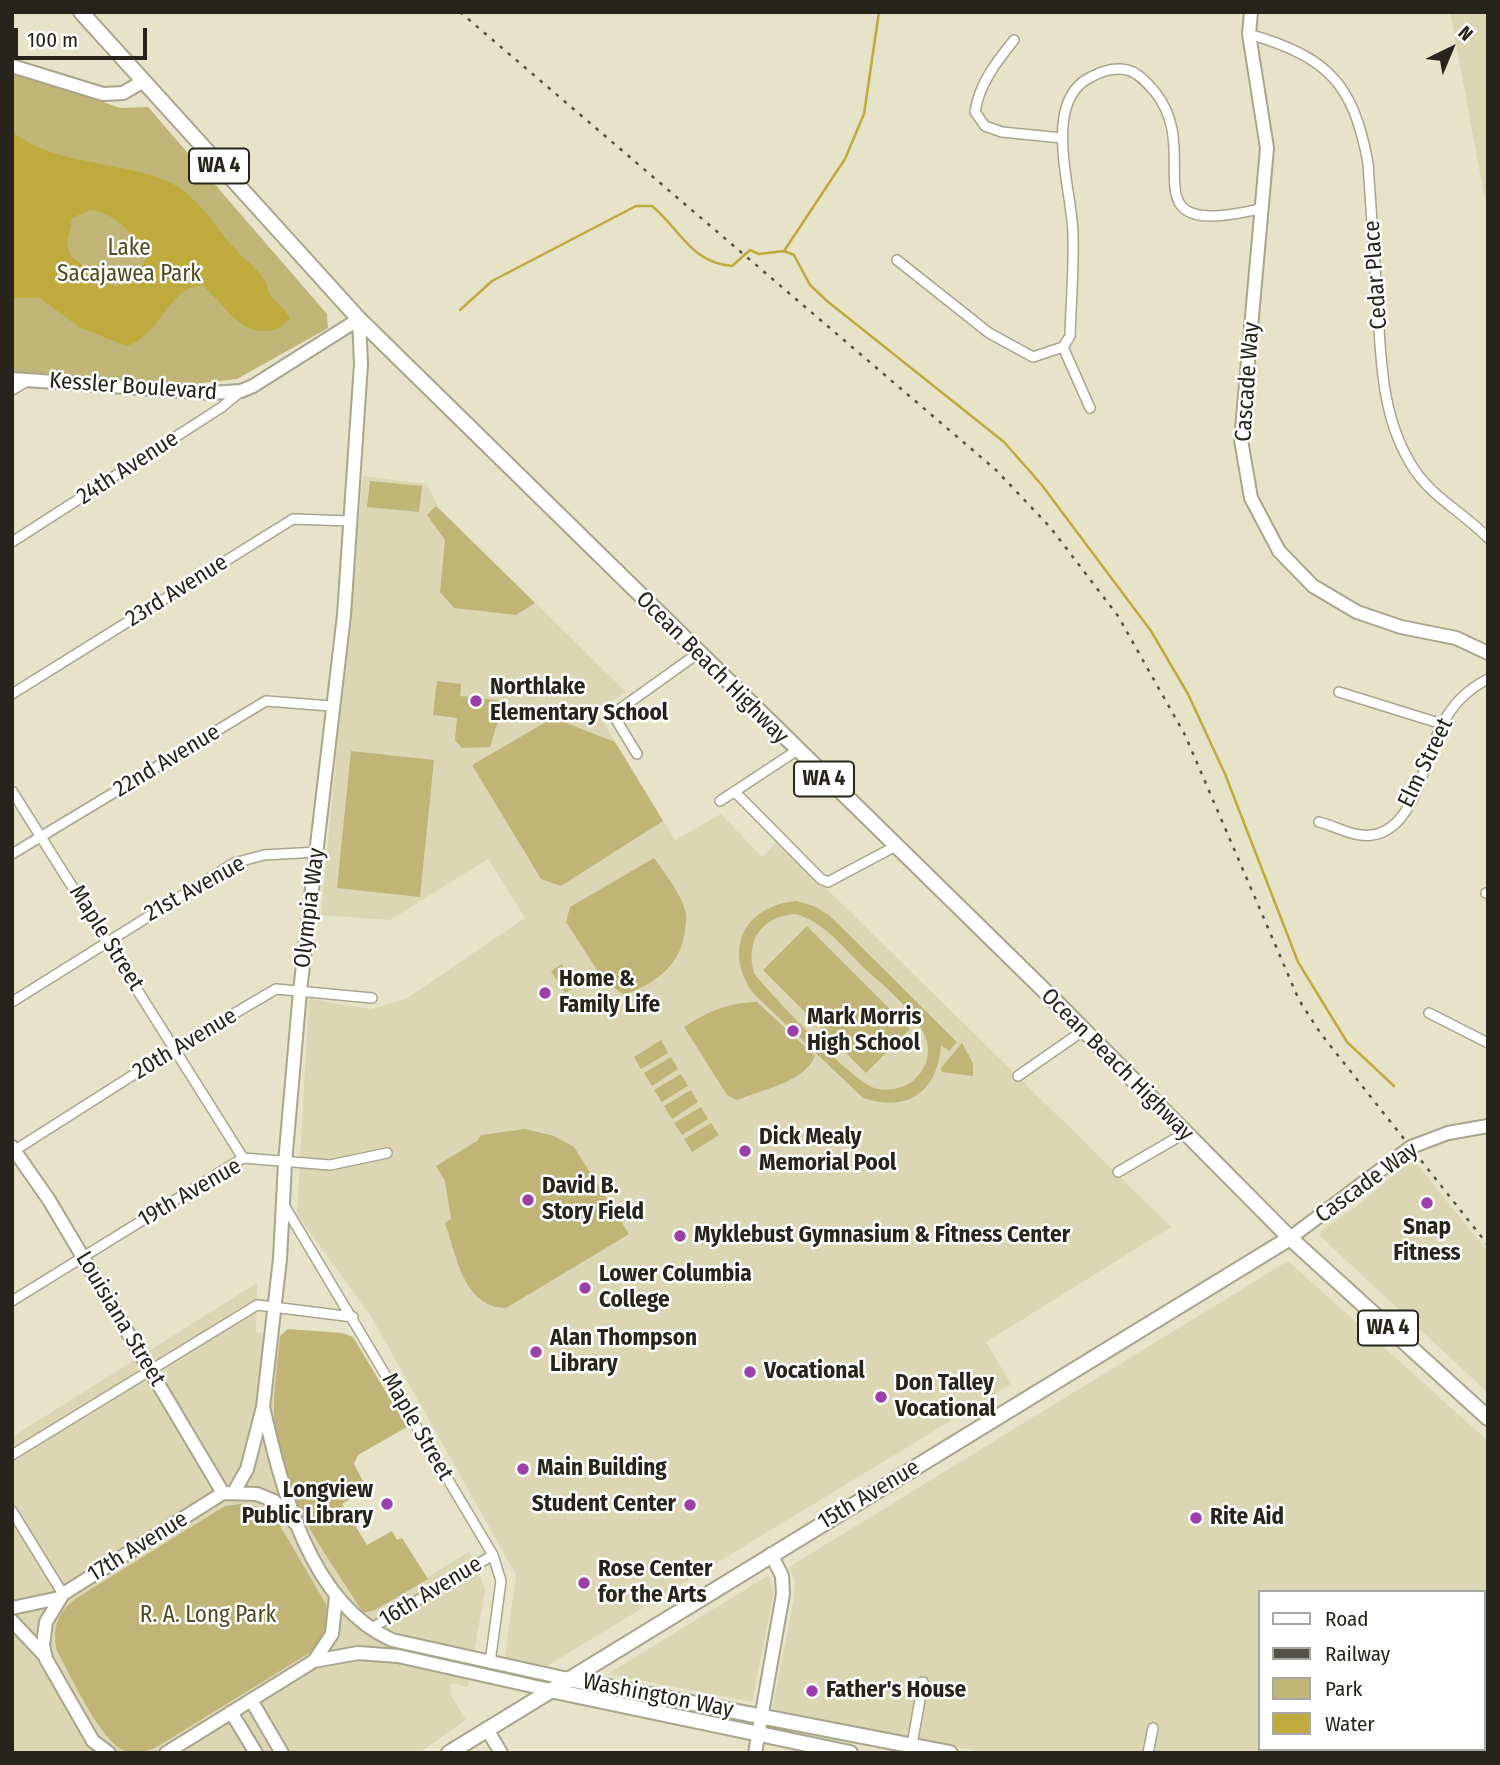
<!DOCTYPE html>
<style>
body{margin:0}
#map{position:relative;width:1500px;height:1765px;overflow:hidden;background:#e7e3c9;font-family:"Fira Sans Condensed",sans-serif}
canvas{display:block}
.frame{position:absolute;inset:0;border:14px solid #26241b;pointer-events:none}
.legend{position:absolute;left:1258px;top:1590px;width:228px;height:161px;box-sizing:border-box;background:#fff;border:2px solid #a8a7a4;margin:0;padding:9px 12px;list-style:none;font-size:21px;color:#26241b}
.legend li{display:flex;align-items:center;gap:14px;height:35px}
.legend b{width:35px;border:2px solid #a8a7a4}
.north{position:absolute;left:1416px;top:14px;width:70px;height:70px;-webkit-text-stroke:5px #fff;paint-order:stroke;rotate:43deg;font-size:19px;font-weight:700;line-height:28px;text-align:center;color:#26241b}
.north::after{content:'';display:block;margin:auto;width:24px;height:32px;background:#26241b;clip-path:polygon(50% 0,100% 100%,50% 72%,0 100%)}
.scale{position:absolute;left:14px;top:28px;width:133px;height:32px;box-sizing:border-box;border:4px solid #26241b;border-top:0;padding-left:9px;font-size:21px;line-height:24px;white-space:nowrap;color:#26241b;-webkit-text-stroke:5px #fff;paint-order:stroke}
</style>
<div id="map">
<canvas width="1500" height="1765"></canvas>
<div class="frame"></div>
<ul class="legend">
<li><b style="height:9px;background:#fff"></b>Road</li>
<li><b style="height:9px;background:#555346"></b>Railway</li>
<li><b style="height:19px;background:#c0b476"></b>Park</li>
<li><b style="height:19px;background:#beaa3d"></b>Water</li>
</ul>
<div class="north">N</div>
<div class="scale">100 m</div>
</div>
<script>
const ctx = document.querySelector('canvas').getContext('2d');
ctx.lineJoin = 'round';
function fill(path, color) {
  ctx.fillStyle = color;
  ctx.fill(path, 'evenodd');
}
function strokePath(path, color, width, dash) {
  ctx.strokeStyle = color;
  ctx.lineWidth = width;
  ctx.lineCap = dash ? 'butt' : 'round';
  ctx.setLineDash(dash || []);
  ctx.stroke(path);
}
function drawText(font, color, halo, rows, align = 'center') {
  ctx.font = font + ' "Fira Sans Condensed",sans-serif';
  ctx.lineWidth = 5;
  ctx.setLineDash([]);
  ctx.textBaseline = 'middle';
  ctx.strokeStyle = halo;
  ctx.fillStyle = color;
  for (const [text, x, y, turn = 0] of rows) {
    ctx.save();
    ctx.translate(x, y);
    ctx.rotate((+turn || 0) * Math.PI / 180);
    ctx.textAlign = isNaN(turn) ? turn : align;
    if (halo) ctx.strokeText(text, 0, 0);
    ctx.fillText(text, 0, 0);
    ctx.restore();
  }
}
fill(new Path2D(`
 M1450,12h38v204z
 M363,476l64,8 11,23 188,185 -30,18 79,130 46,-26 41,43 16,-16 393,386 -185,115 25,42 -464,282 -39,-6 -3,-4 11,-81 -144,-257 -75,-104 12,-215 62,10 35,-10 119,-81 -37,-59 -98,61 -69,-5z
 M1413,1159l75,93v141l-168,-157 1,-5 40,-28z
 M1288,1261l200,180v312h-501l-215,-42 21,-109 2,-20 -6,-15zM1260,1592h224v157h-224z
 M257,1283l-1,49 24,4 -7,78 16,74 74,125 12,-3 95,-59 15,38 -17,98 -17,-4 -1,11 16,26 -47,33h-407v-316z
 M769,1575l5,17 -22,110 -140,-27 -1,-3z`), '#dcd6b5');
fill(new Path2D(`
 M12,73l46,13 62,22 28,-1 179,207 1,14 -91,51 -43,5 -182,-12z
 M370,481l52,5 -3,26 -52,-5z
 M436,506l99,97 -19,12 -62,-7 -14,-16 5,-52 -18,-25z
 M437,681l24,3 -1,12 44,5 -14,46 -28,1 -7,-8 2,-22 -24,-3z
 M553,718l62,24 48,79 -102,65 -20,-7 -69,-114z
 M351,751l83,9 -14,137 -83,-9z
 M654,858c12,17 25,33 31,52 3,7 0,15 0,22 -5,35 -31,52 -61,63l-21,-16 -37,-57 4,-15z
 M796,901l18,5 15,9 128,127 -8,9 -8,-6c-3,47 -34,68 -78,53l-110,-105c-30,-44 -10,-86 43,-92zM795,914c28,7 46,31 66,51 27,26 97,75 53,115 -11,9 -27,12 -40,8 -22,-7 -104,-94 -120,-115 -9,-32 7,-56 41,-59z
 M807,926l103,103 -44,44 -103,-103z
 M562,964l14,22 -11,7 -14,-22z
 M757,1002l58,54c-10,26 -54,34 -78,44l-10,-5 -43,-68c25,-16 43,-24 73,-25z
 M661,1040l7,13 -27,16 -7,-12z
 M962,1043l11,20v13l-31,-4 -1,-4z
 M671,1057l7,12 -26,17 -8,-13z
 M681,1074l7,12 -26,16 -8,-12z
 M691,1090l7,12 -26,17 -8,-13z
 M701,1107l7,12 -26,16 -8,-12z
 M711,1123l8,12 -27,17 -8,-13z
 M525,1129l29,7 20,11 55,87 -123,74c-43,-1 -49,-52 -61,-85l6,-4 -6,-38 -9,-15 41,-25 4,-6z
 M288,1329l54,4 11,4 54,90 -49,28 -4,9 13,25 -25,15 25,41 25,-14 5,9 5,-2 26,41 -53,31 -12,3c-32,-53 -79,-111 -88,-174 -4,-34 2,-69 5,-103z
 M240,1504l15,2 24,18 47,80 3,23 -10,20 -164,101c-11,4 -21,7 -32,2 -23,-10 -53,-76 -66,-99 -5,-22 0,-38 18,-52l150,-93z`), '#c0b476');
fill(new Path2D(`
 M12,132c42,32 100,29 147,46 37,12 53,46 77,72 9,10 22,19 29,31 3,5 2,11 6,15 7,9 15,13 19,23 -6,3 -7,7 -13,10 -36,12 -53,-27 -75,-44 -34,2 -43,53 -76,61l-47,-19 -39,-29h-28zM90,210c26,3 45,25 56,48l-10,24 -20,4 -15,-6 -30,-24 -4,-11 5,-27z`), '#beaa3d');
strokePath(new Path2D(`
 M784,251l61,-92 19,-45 15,-102
 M460,310l32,-29 144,-75h16c28,23 39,57 80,60l18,-16 9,4 25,-3 10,4 16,30 17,16 177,141 37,42 110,147 37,63 37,80 73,188 49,80 47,44`), '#beaa3d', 2.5);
const street = new Path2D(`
 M1249,34c78,23 104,48 119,129 3,45 6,90 9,134 4,58 3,121 37,172 19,29 50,44 74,69
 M1014,40c-17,21 -35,44 -39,72l10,14 17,6 60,6
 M897,260l92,73 44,24 30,-10 7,-11c1,-34 4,-68 3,-101 0,-43 -33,-134 18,-158 11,-6 23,-10 36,-7 11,2 21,14 28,22 52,64 -35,151 108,116
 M1063,347l27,61
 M12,390l17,-10
 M12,542l210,-135 19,-16
 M1339,692l103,32
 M12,694l281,-175 57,2
 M637,754l-22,-36 5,-9 77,-55
 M12,791l231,367
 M735,792l86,87 7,3 66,-35
 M720,801l76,-50
 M1319,822c17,4 35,16 53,13 44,-6 52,-78 70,-110 10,-20 26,-36 46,-46
 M12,854l254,-153 65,5
 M1486,893l2,1
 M12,1002l222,-139 30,-8 53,-3
 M1429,1013l59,30
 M1018,1076l66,-46
 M12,1152l162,-103 102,-60 96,9
 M1118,1172l67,-39
 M284,1205l209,350 8,26 -11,82
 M12,1301l231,-143 87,7 57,-12
 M12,1455l245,-150 96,12
 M12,1511l51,83
 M1484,1605l4,-3
 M370,1629l123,-74
 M912,1745l11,-63
 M1148,1753l5,-25
 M1385,1753l1,-4`);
const secondary = new Path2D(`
 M1251,12l-2,22 18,114 -26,292 10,58 28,53 34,35 44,26 44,15 55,11 32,15
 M12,66l91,28 20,-1 19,-11
 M12,379l199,14 30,-2 12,-5 106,-67 2,45 -17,251 -44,376 -15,172 -5,96 -17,148 -16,62 -13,23
 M12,1147l37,53 174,293
 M1290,1238l121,-91 37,-14 40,-7
 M263,1407c19,81 46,196 129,233l176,39
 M12,1608l47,-10
 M12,1621l31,33
 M314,1661l18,-27 4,-38
 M251,1700l31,53
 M231,1712l25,41
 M487,1729l14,24
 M109,1753l-16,-12 -47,-82 -3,-14 3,-23 17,-28 160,-101 34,1 17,7 24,25
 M166,1753l148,-92 44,-8 40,3 152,34
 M755,1753l28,-159 -1,-18 -11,-22`);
const primary = new Path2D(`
 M81,12l278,307 698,684 233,235 198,180
 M568,1679l382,74
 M550,1690l300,63
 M449,1753l841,-515`);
strokePath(street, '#a9a58d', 12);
strokePath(secondary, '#a9a58d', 16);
strokePath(primary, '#a9a58d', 18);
strokePath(street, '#fff', 9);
strokePath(secondary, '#fff', 12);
strokePath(primary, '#fff', 14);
strokePath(new Path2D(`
 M460,12l536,458 54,57 68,89 67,119 114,265 22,34 167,211`), '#555346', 2.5, [3.5, 7]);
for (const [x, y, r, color] of [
 [476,701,7,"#9c3fa8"],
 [545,993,7,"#9c3fa8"],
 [793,1031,7,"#9c3fa8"],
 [745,1151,7,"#9c3fa8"],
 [528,1200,7,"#9c3fa8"],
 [1427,1203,7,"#9c3fa8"],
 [680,1236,7,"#9c3fa8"],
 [585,1288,7,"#9c3fa8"],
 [536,1352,7,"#9c3fa8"],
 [750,1372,7,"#9c3fa8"],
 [881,1397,7,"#9c3fa8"],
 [523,1469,7,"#9c3fa8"],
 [387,1504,7,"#9c3fa8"],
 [690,1505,7,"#9c3fa8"],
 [1196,1518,7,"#9c3fa8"],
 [584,1583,7,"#9c3fa8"],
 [812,1691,7,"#9c3fa8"]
]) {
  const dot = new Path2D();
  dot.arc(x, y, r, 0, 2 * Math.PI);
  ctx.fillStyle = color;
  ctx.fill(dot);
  strokePath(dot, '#fff', 2.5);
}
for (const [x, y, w] of [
 [219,166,60],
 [824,779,60],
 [1388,1328,60]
]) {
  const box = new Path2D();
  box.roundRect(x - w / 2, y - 17.5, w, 35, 5);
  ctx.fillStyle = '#fff';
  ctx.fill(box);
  strokePath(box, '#26241b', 2);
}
drawText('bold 21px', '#26241b', null, [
 ["WA 4",219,166],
 ["WA 4",824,779],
 ["WA 4",1388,1328]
]);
drawText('23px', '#524a1e', '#fff', [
 ["Lake",129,249],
 ["Sacajawea Park",129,275],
 ["R. A. Long Park",208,1616]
]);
drawText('23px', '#26241b', '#fff', [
 ["Cedar Place",1376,275,-94],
 ["Cascade Way",1248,382,-86],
 ["Kessler Boulevard",133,387,4],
 ["24th Avenue",128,468,-33],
 ["23rd Avenue",177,591,-32],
 ["Ocean Beach Highway",712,668,45],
 ["22nd Avenue",167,761,-31],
 ["Elm Street",1426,763,-64],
 ["21st Avenue",195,889,-29],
 ["Olympia Way",310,908,-83],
 ["Maple Street",106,938,58],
 ["20th Avenue",185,1044,-31],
 ["Ocean Beach Highway",1117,1065,45],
 ["Cascade Way",1367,1183,-36],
 ["19th Avenue",190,1193,-30],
 ["Louisiana Street",120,1319,59],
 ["Maple Street",417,1427,60],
 ["15th Avenue",869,1495,-31],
 ["17th Avenue",138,1547,-32],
 ["16th Avenue",431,1592,-31],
 ["Washington Way",658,1696,11]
]);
drawText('bold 23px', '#26241b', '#fff', [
 ["Northlake",490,688],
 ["Elementary School",490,714],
 ["Home &",559,980],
 ["Family Life",559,1006],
 ["Mark Morris",807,1018],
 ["High School",807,1044],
 ["Dick Mealy",759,1138],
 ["Memorial Pool",759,1164],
 ["David B.",542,1187],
 ["Story Field",542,1213],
 ["Snap",1427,1228,"center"],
 ["Fitness",1427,1254,"center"],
 ["Myklebust Gymnasium & Fitness Center",694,1236],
 ["Lower Columbia",599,1275],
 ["College",599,1301],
 ["Alan Thompson",550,1339],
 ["Library",550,1365],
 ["Vocational",764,1372],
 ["Don Talley",895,1384],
 ["Vocational",895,1410],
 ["Main Building",537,1469],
 ["Longview",373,1491,"right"],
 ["Public Library",373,1517,"right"],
 ["Student Center",676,1505,"right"],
 ["Rite Aid",1210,1518],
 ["Rose Center",598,1570],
 ["for the Arts",598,1596],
 ["Father's House",826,1691]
], 'left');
</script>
